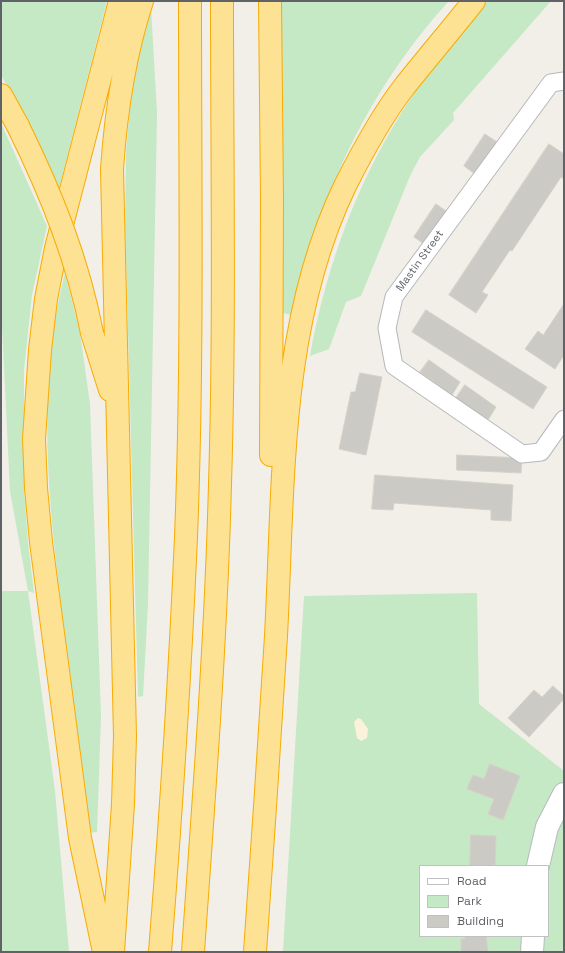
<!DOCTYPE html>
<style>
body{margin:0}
#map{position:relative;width:565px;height:953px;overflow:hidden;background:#f1efe8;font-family:"Space Grotesk",sans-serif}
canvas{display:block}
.frame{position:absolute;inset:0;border:2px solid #5f6368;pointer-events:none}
.legend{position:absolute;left:419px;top:865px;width:130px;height:72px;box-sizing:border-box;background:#fff;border:1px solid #bfc1c3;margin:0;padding:5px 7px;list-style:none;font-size:12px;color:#5f6368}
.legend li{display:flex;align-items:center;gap:8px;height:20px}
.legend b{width:20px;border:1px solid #bfc1c3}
</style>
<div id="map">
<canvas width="565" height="953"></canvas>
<div class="frame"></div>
<ul class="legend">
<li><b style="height:5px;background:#fff"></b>Road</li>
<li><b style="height:11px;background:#c5e8c5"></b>Park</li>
<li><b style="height:11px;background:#cccac5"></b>Building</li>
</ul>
</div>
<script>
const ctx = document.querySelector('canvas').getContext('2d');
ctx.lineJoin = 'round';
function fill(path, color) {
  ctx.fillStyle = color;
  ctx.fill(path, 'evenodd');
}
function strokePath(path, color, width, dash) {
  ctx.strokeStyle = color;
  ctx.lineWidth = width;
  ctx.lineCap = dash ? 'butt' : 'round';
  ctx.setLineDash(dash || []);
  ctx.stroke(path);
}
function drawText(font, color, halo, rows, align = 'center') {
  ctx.font = font + ' "Space Grotesk",sans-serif';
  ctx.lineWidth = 3;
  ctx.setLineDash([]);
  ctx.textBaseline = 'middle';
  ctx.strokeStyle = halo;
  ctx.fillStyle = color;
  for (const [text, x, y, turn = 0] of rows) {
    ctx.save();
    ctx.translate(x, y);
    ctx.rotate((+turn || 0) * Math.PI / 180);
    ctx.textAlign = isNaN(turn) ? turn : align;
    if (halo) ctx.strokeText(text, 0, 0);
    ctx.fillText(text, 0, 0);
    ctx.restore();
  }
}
fill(new Path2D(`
 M1,1h106l-49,191 -39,-85 -18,-32z
 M280,1h169c-47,51 -89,117 -115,182 -17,43 -30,88 -43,132l-8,-2z
 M487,1h64l-98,112 1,7 -34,37 -10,19 -49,120 -15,6 -17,47 -19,7c26,-140 81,-250 177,-355z
 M151,8l6,105 -9,491 -5,92 -5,1 -13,-477 1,-68 4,-45 8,-50z
 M1,123l46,103 -15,69 -8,75v119l4,54 6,50 -6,-2 27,200 14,161h-68v-361h27l-18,-100 -9,-186z
 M65,273l15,60 10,71 11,312 -4,116 -8,1c-8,-68 -17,-137 -25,-206 -15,-116 -29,-240 1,-354z
 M477,593l2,111 85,67v181h-281l21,-356zM420,866h128v70h-128z`), '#c5e8c5');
fill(new Path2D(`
 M358,718l3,1 7,10 -1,9 -6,3 -4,-3 -3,-16z`), '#fbf3d9');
const building = new Path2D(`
 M485,134l12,8 -22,32 -11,-8z
 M549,144l15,10v25l-3,-2 -49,74 -2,-1 -28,42 6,3 -12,18 -27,-18z
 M436,204l13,9 -22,33 -13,-9z
 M564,304v51l-9,14 -30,-20 13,-18 5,4z
 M426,310l121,77 -14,22 -121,-77z
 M429,360l31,22 -8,13 -32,-23z
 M360,373l22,4 -16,78 -27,-6 12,-57h4z
 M465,385l31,22 -8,13 -32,-22z
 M457,455l65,3 -1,15 -64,-3z
 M375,475l138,10 -2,36 -20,-1v-10l-97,-7 -1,7 -21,-1z
 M553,686l11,10v3l-35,38 -21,-19 26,-28 8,7z
 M490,764l30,12 -17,44 -15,-6 6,-15 -27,-10 6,-14 11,4z
 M471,835l25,1 -1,30h-25z
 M465,936h21l2,16h-27v-13h4z`);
fill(building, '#cccac5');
strokePath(building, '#d6d1c6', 1);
const street = new Path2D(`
 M564,81l-13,2 -157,214 -7,31 7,38 128,88 19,-2 23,-33`);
const secondary = new Path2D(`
 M538,866l9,-39 17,-33
 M532,952l1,-16`);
const highway = new Path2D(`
 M270,1l2,198 -1,256
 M1,95l17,31
 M92,333l18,57
 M104,952l-24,-114 -39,-296 -5,-54 -2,-49 6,-89 6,-51 10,-51 64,-247
 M113,952l10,-148 2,-68 -13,-567c4,-58 12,-113 30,-168
 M160,952c11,-138 20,-277 26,-415 7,-179 4,-358 4,-536
 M193,952c11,-156 23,-312 27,-468 5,-161 2,-322 2,-483
 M255,952c7,-105 15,-211 21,-316 8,-151 2,-311 69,-450 17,-34 36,-69 59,-99 23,-29 47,-57 70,-86`);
strokePath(street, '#b5b8bc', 19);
strokePath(secondary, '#b6babf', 24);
strokePath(highway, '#f9ab00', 24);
strokePath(street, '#fff', 17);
strokePath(secondary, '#fff', 22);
strokePath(highway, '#fde293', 22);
const highwayBridge = new Path2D(`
 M18,126c33,67 60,134 74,207`);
strokePath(highwayBridge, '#f9ab00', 24, []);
strokePath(highwayBridge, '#fde293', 22);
drawText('11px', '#5f6368', '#fff', [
 ["Mastin Street",420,261,-54]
]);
</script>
